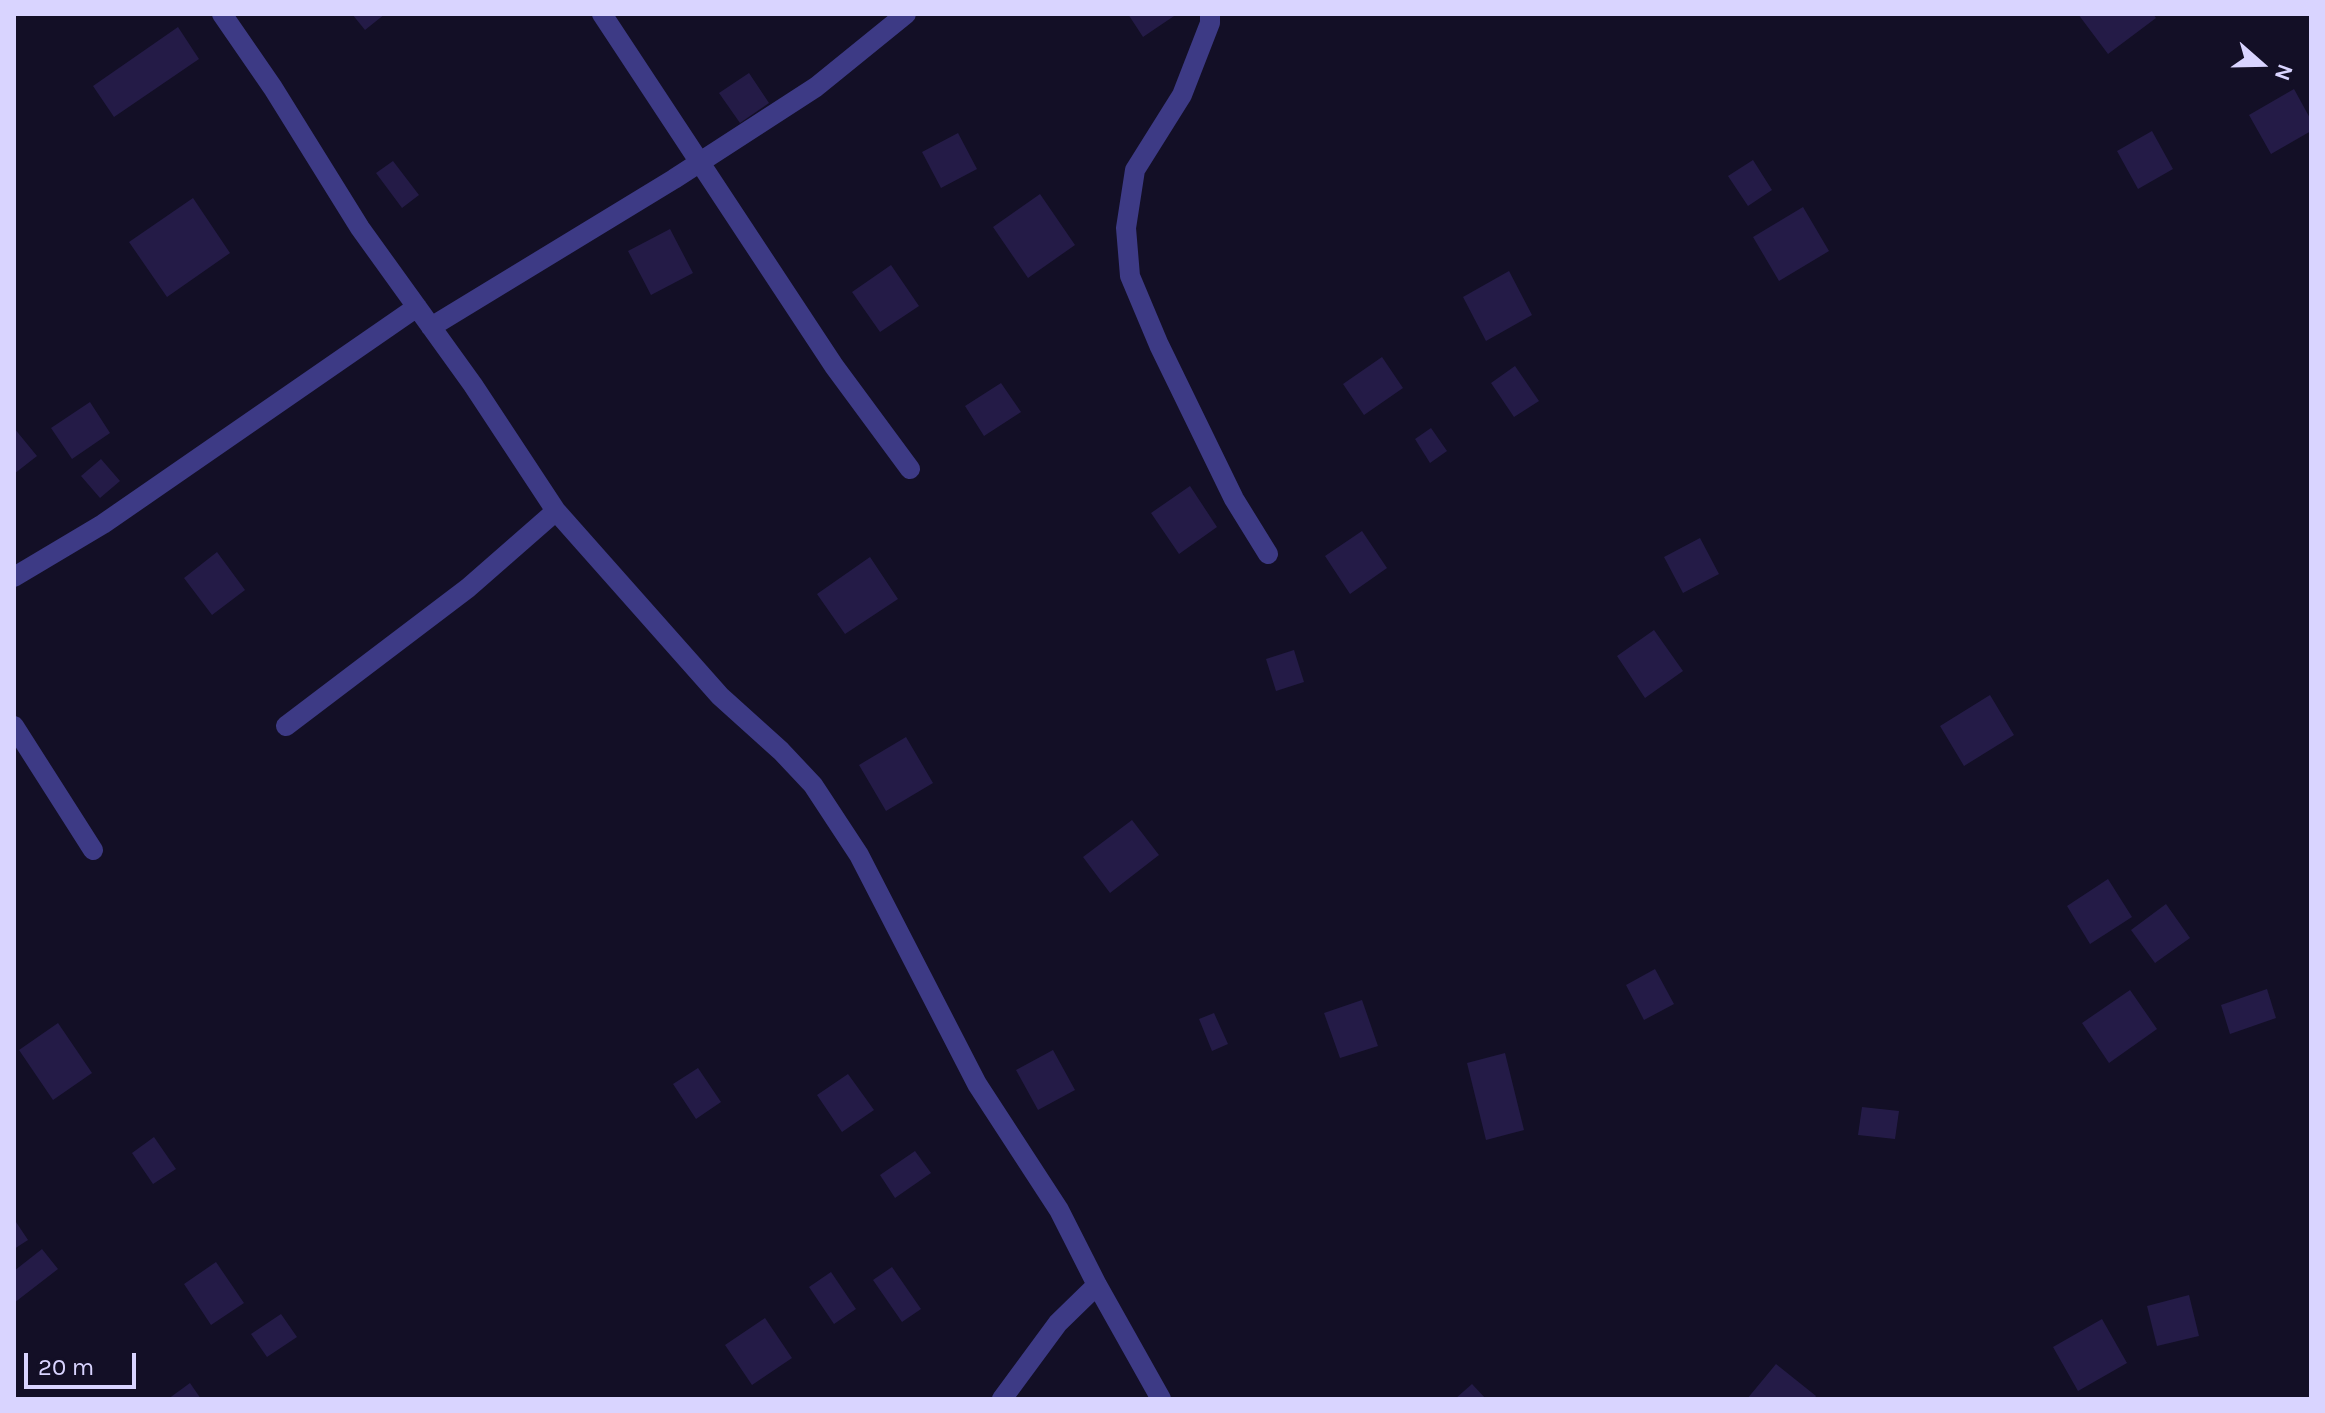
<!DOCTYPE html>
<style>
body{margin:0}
#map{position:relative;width:2325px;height:1413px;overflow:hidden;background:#130f26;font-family:Karla,sans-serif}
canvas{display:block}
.frame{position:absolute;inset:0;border:16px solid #d9d4ff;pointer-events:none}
.north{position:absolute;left:2221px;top:24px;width:80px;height:80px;-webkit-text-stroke:6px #130f26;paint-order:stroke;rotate:110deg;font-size:22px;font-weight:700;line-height:32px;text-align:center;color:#d9d4ff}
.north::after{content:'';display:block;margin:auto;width:28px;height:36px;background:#d9d4ff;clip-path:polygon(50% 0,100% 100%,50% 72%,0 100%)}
.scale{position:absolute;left:24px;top:1353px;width:112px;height:36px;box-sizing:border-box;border:4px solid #d9d4ff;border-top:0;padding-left:10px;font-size:24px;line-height:28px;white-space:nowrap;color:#d9d4ff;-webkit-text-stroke:6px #130f26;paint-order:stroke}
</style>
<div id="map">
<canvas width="2325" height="1413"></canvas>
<div class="frame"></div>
<div class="north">N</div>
<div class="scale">20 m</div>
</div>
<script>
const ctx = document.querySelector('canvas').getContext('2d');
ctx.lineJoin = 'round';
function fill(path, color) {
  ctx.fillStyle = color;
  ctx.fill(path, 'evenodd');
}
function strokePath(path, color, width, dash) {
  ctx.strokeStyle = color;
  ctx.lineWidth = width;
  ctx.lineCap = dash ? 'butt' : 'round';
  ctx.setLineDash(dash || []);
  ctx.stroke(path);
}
fill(new Path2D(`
 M352,14h33l-20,16z
 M1128,14h49l-34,23z
 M2078,14h75l3,4 -48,36z
 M178,27l21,32 -85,58 -21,-31z
 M749,73l20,30 -29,20 -21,-30z
 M2294,89l17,31v11l-40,23 -22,-39z
 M2152,131l21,38 -35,20 -21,-38z
 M958,133l19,36 -36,19 -19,-36z
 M1753,160l19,30 -24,16 -20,-30z
 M393,161l26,34 -17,13 -26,-35z
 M1040,194l35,51 -47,33 -35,-51z
 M193,198l37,55 -63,44 -38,-55z
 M1803,207l26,44 -50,30 -26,-44z
 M670,229l23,44 -42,22 -23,-44z
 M891,265l28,41 -39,26 -28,-40z
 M1509,271l23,44 -46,26 -23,-44z
 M1382,357l21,31 -39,27 -21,-31z
 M1515,366l24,35 -25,16 -23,-34z
 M1001,383l20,29 -37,24 -19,-30z
 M90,402l20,31 -38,26 -21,-31z
 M14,428l23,28 -23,18z
 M1431,428l16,23 -17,12 -15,-24z
 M101,459l19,22 -20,17 -19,-22z
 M1190,486l27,41 -38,27 -28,-41z
 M1362,531l25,37 -37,26 -25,-38z
 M1700,538l19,36 -36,19 -19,-36z
 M217,552l28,38 -33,25 -28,-37z
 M870,557l28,42 -53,35 -28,-40z
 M1654,630l29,41 -38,27 -28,-42z
 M1294,650l10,32 -28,9 -10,-32z
 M1990,695l24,40 -50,31 -24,-40z
 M906,737l27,46 -47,28 -27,-46z
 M1132,820l27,35 -49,38 -27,-36z
 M2108,879l24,38 -42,27 -23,-38z
 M2166,904l24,34 -35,25 -24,-33z
 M1655,969l19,35 -30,16 -18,-35z
 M2267,989l9,29 -46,16 -9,-29z
 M2130,990l27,39 -48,34 -27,-40z
 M1362,1000l16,46 -38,12 -16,-45z
 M1214,1013l14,31 -16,7 -13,-32z
 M58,1023l34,50 -39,27 -34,-50z
 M1053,1050l22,40 -37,20 -22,-40z
 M1505,1053l19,77 -38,10 -19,-77z
 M698,1068l23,34 -25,17 -23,-35z
 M848,1074l26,36 -32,22 -25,-37z
 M1862,1107l37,4 -4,28 -37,-4z
 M154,1137l22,32 -23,15 -21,-31z
 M915,1151l16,22 -36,25 -15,-23z
 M14,1219l14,21 -14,9z
 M42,1249l16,20 -44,34v-32z
 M216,1262l28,41 -33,22 -27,-41z
 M892,1267l29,42 -19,13 -29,-42z
 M831,1272l25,37 -22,15 -25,-37z
 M2189,1295l10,41 -42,10 -10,-40z
 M281,1314l16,23 -30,20 -16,-23z
 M765,1318l27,40 -40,27 -27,-40z
 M2102,1319l25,44 -49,28 -25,-44z
 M1776,1364l40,32 -2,3h-67z
 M190,1383l11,16h-33z
 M1472,1384l14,15h-31z`), '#241b47');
strokePath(new Path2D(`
 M222,14l51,74 87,140 113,157 83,126 164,185 61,55 32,34 46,70 118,229 82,126 38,75 64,114
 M602,14l232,352 76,103
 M1210,14v9l-28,72 -47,75 -9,58 4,48 29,69 75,154 34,55
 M431,327l243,-148 142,-92 90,-73
 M14,577l89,-53 314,-217
 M14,726l79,124
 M286,726l182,-138 88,-77
 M1002,1399l56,-76 39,-38`), '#3d3a85', 20);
</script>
